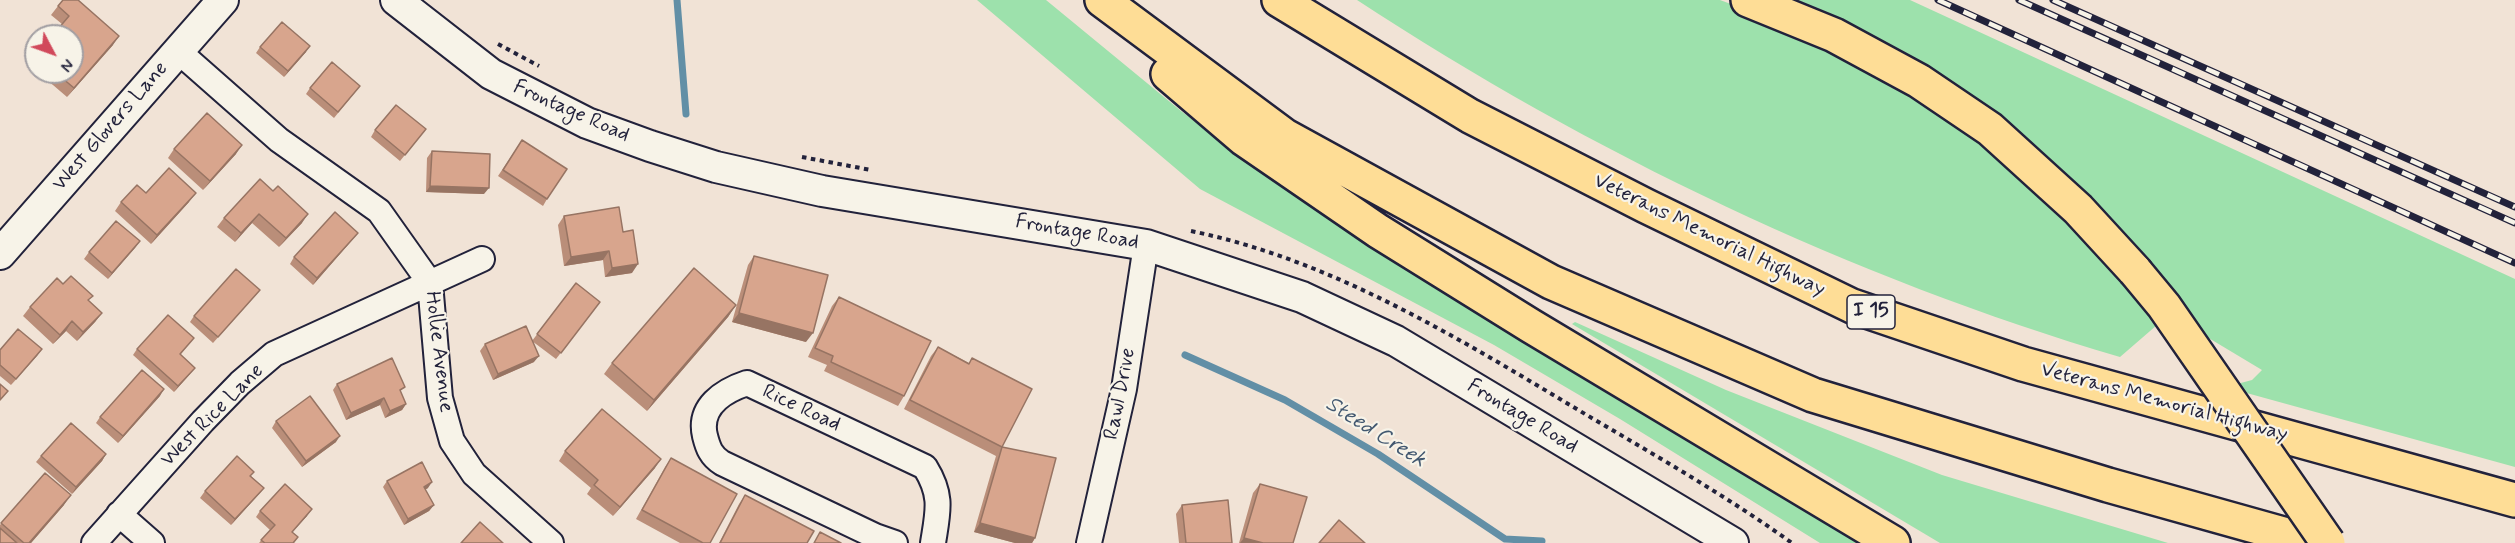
<!DOCTYPE html>
<style>
body{margin:0}
#map{position:relative;width:2515px;height:543px;overflow:hidden;background:#f1e3d6;font-family:Mynerve,sans-serif}
canvas{display:block}
.north{position:absolute;left:24px;top:24px;width:60px;height:60px;box-sizing:border-box;background:#f7f3e8;border:2px solid #a29fa3;border-radius:50%;rotate:131deg;font-size:16px;font-weight:700;line-height:24px;text-align:center;color:#22223b}
.north::after{content:'';display:block;margin:auto;width:21px;height:27px;background:#d1495b;clip-path:polygon(50% 0,100% 100%,50% 72%,0 100%)}
</style>
<div id="map">
<canvas width="2515" height="543"></canvas>
<div class="north">N</div>
</div>
<script>
const ctx = document.querySelector('canvas').getContext('2d');
ctx.lineJoin = 'round';
function fill(path, color) {
  ctx.fillStyle = color;
  ctx.fill(path, 'evenodd');
}
function strokePath(path, color, width, dash) {
  ctx.strokeStyle = color;
  ctx.lineWidth = width;
  ctx.lineCap = dash ? 'butt' : 'round';
  ctx.setLineDash(dash || []);
  ctx.stroke(path);
}
function drawText(font, color, halo, rows, align = 'center') {
  ctx.font = font + ' Mynerve,sans-serif';
  ctx.lineWidth = 4.5;
  ctx.setLineDash([]);
  ctx.textBaseline = 'middle';
  ctx.strokeStyle = halo;
  ctx.fillStyle = color;
  for (const [text, x, y, turn = 0] of rows) {
    ctx.save();
    ctx.translate(x, y);
    ctx.rotate((+turn || 0) * Math.PI / 180);
    ctx.textAlign = isNaN(turn) ? turn : align;
    if (halo) ctx.strokeText(text, 0, 0);
    ctx.fillText(text, 0, 0);
    ctx.restore();
  }
}
fill(new Path2D(`
 M977,0h69l135,111 105,78 205,132 386,222h-57l-200,-124 -126,-74 -294,-156z
 M1357,0h363l67,25 119,63 68,46 72,64 76,80 35,47 -37,32c-268,-79 -530,-204 -763,-357z
 M1797,0h113l605,279v188l-272,-75 -6,-8 15,-4 10,-10 -60,-36 -122,-145 -46,-42 -49,-39 -47,-34 -45,-27 -49,-26z
 M1575,322l151,68 216,85 226,68h-228l-368,-219z`), '#9de1ac');
strokePath(new Path2D(`
 M677,0l9,114
 M1185,355l100,45 93,54 127,85 37,2`), '#628fa6', 7);
const minor = new Path2D(`
 M178,51l101,89 100,71 51,72 10,115 12,43 22,33 77,69
 M119,514l33,29
 M94,543l109,-122 37,-38 34,-29 208,-95
 M895,543l-20,-7 -153,-73c-11,-7 -14,-15 -17,-27 -7,-29 18,-45 42,-53l178,84c18,29 13,44 8,76
 M1089,543l35,-154 22,-144`);
const tertiary = new Path2D(`
 M396,0l95,74 96,49 63,23 66,21 106,24 324,54 156,52 94,44 337,202
 M0,254l223,-254`);
const motorway = new Path2D(`
 M1102,0l183,136 266,146 262,113 295,90 207,58
 M1279,0l191,116 176,90 206,100 171,58 492,136
 M1748,0l86,35 85,46 71,48 88,80 57,62
 M1168,74l76,65 134,92 153,95 362,217`);
strokePath(minor, '#22223b', 28);
strokePath(tertiary, '#22223b', 34);
strokePath(motorway, '#22223b', 38);
strokePath(new Path2D(`
 M498,44l41,22
 M802,157l69,13
 M1191,231c141,29 267,107 389,180 71,42 145,84 212,132`), '#22223b', 4, [4.5, 4.5]);
strokePath(minor, '#f7f3e8', 24);
strokePath(tertiary, '#f7f3e8', 30);
strokePath(motorway, '#fedd96', 33);
const rail = new Path2D(`
 M1938,0l577,263
 M2019,0l496,223
 M2053,0l462,207`);
strokePath(rail, '#22223b', 7);
strokePath(rail, '#f7f3e8', 4.5, [14]);
const motorwayBridge = new Path2D(`
 M2135,271l29,35 164,237`);
strokePath(motorwayBridge, '#22223b', 38, []);
strokePath(motorwayBridge, '#fedd96', 33);
fill(new Path2D(`
 M58,6l55,39 -46,52 -21,-18 4,-7h22l-10,-48 -11,-9z
 M260,47l46,5 -22,25 -28,-24z
 M360,86l-26,32 -28,-24 4,-6z
 M426,129l-26,32 -29,-24 4,-7z
 M522,140l25,59 -4,7 -45,-30z
 M174,149l62,5 -33,36 -35,-32z
 M432,151l52,43 -58,-2 1,-34z
 M260,179l42,44 -23,24 -27,-24 -17,19 -18,-15 7,-9z
 M146,193l43,9 -38,42 -36,-33 6,-9z
 M564,216l59,16 9,41 -27,4 -2,-17 -39,6 -6,-41z
 M358,233l-5,6 -40,46 -23,-21 4,-7z
 M140,241l-32,38 -24,-20 5,-7z
 M754,256l52,86 -74,-20 16,-57z
 M576,283l24,19 -44,57 -24,-18 2,21 -41,18 -13,-29 5,-7 47,-3z
 M63,284l26,17 13,12 -7,9 -18,19 -11,-10 -13,13 -30,-28 7,-9z
 M260,290l-5,6 -42,47 -23,-21 4,-6z
 M839,297l65,99 -6,10 -74,-35 3,-6 -19,-8 24,-51z
 M736,305l-8,12 -81,94 -43,-37 8,-11z
 M194,338l-14,17 10,19 -16,18 -41,-37 4,-6z
 M938,347l31,16 3,-5 30,89 33,91 -3,5h-17l-41,-11 22,-76 -92,-47 27,-53z
 M42,349l-31,36 -11,-9v-26z
 M337,384l64,9 5,11 -4,6 -17,8 -5,-13 -34,15 -13,-30z
 M160,396l-42,47 -22,-20 4,-6z
 M276,421l60,21 -34,25 -30,-39z
 M565,451l90,17 -42,48 -26,-22 4,-6 -32,-27z
 M106,454l-4,7 -30,33 -36,-32 5,-6z
 M671,458l39,85h-30l-44,-24 29,-52z
 M45,473l19,32 -33,38h-31v-18z
 M251,476l13,12 -5,6 -28,31 -31,-27 5,-7z
 M387,481l41,7 -3,2 9,15 -5,6 -25,14 -21,-38z
 M1260,484l33,59h-54l14,-50z
 M745,495l62,48h-88l20,-39z
 M1182,505l50,38h-53l-3,-29z
 M260,511l47,5 -15,16 6,5 -4,6h-35l11,-13 -14,-13z`), '#ba8e79');
fill(new Path2D(`
 M119,36l-6,9 -46,52 7,-9z
 M310,46l-4,6 -22,25 4,-6z
 M242,145l-6,9 -33,36 7,-9z
 M430,186l59,2 -5,6 -58,-2z
 M196,193l-7,9 -38,42 6,-9z
 M259,214l-7,9 -17,19 6,-9z
 M308,214l-6,9 -23,24 7,-9z
 M358,233l-5,6 -40,46 4,-7z
 M140,241l-5,7 -27,31 4,-6z
 M609,251l-6,9 -39,6 7,-9z
 M638,264l-6,9 -27,4 7,-9z
 M736,305l-8,12 -81,94 7,-11z
 M102,313l-7,9 -18,19 6,-9z
 M739,313l74,20 -7,9 -74,-20z
 M72,321l-6,10 -13,13 7,-9z
 M42,349l-5,7 -26,29 5,-6z
 M539,356l-5,6 -41,18 5,-6z
 M195,368l-5,6 -16,18 4,-6z
 M164,389l-4,7 -42,47 5,-7z
 M384,398l-4,7 -34,15 5,-7z
 M406,404l-4,6 -17,8 5,-7z
 M340,436l-4,6 -34,25 4,-6z
 M106,454l-4,7 -30,33 4,-7z
 M661,459l-6,9 -42,48 7,-9z
 M432,482l-4,6 -9,5 5,-6z
 M264,488l-5,6 -28,31 4,-6z
 M71,495l-7,10 -33,38h-2z
 M434,505l-5,6 -25,14 4,-6z
 M312,509l-5,7 -20,22 5,-6z
 M980,523l55,15 -3,5h-17l-41,-11z
 M1244,538l19,5h-23z`), '#977463');
const building = new Path2D(`
 M63,0h15l41,36 -45,52 -19,-16h17v-36h-20l17,-20 -11,-10z
 M282,22l28,24 -22,25 -28,-24z
 M332,62l28,24 -22,26 -28,-24z
 M396,105l30,24 -21,26 -30,-25z
 M207,113l35,32 -32,36 -36,-32z
 M522,140l45,29 -20,30 -44,-29z
 M432,151l58,3 -1,34 -59,-2z
 M169,168l27,25 -39,42 -36,-33 16,-17 9,8z
 M260,179l13,12 5,-5 30,28 -22,24 -27,-24 -18,19 -17,-15z
 M619,207l4,25 10,-2 5,34 -26,4 -3,-17 -38,6 -7,-41z
 M335,212l23,21 -41,45 -23,-21z
 M116,221l24,20 -28,32 -23,-21z
 M754,256l74,19 -15,58 -74,-20z
 M694,268l42,37 -82,95 -42,-37z
 M236,269l24,21 -42,47 -24,-21z
 M71,276l22,20 -5,4 14,13 -19,19 -11,-11 -12,14 -30,-28 27,-29 6,6z
 M576,283l24,19 -39,51 -24,-19z
 M839,297l92,44 -27,55 -73,-34 2,-6 -18,-8z
 M168,315l26,23 -14,16 15,14 -17,18 -41,-37z
 M526,326l13,30 -41,18 -13,-30z
 M18,329l24,20 -26,30 -16,-14v-15z
 M938,347l31,17 3,-6 60,31 -30,58 -92,-47z
 M392,358l13,29 -5,3 6,14 -16,7 -6,-13 -33,15 -14,-29z
 M142,370l22,19 -41,47 -23,-19z
 M0,384l8,7 -8,9z
 M310,396l30,40 -34,25 -30,-40z
 M602,409l59,50 -41,48 -26,-22 4,-5 -33,-29z
 M71,423l35,31 -30,33 -35,-31z
 M1002,447l54,11 -21,80 -55,-15z
 M237,456l17,16 -4,4 14,12 -29,31 -30,-28z
 M671,458l66,36 -27,49h-7l-61,-33z
 M422,462l10,20 -8,5 10,18 -26,14 -21,-38z
 M45,473l26,22 -42,48h-5l-23,-20z
 M285,484l27,25 -20,23 6,5 -5,6h-28l-4,-3 14,-15 -15,-14z
 M1260,484l47,13 -14,46h-30l-19,-5z
 M745,495l69,36 -7,12h-87z
 M1228,500l4,43h-46l-4,-38z
 M1339,520l26,23h-46z
 M480,522l23,21h-42z
 M0,528l17,15h-17z
 M820,532l21,11h-27z`);
fill(building, '#d8a58d');
strokePath(building, '#977463', 1.5);
for (const [x, y, w] of [
 [1871,312,48]
]) {
  const box = new Path2D();
  box.roundRect(x - w / 2, y - 17, w, 34, 4.5);
  ctx.fillStyle = '#f7f3e8';
  ctx.fill(box);
  strokePath(box, '#22223b', 1.5);
}
drawText('bold 20px', '#22223b', null, [
 ["I 15",1871,312]
]);
drawText('21px', '#22223b', '#f7f3e8', [
 ["Frontage Road",571,112,24],
 ["West Glovers Lane",111,127,-49],
 ["Frontage Road",1077,233,10],
 ["Veterans Memorial Highway",1709,236,26],
 ["Hollie Avenue",438,352,83],
 ["Rawl Drive",1121,394,-79],
 ["Veterans Memorial Highway",2164,403,15],
 ["Rice Road",801,409,25],
 ["West Rice Lane",213,416,-45],
 ["Frontage Road",1522,417,31]
]);
drawText('italic 22px', '#425870', '#f7f3e8', [
 ["Steed Creek",1375,433,32]
]);
</script>
